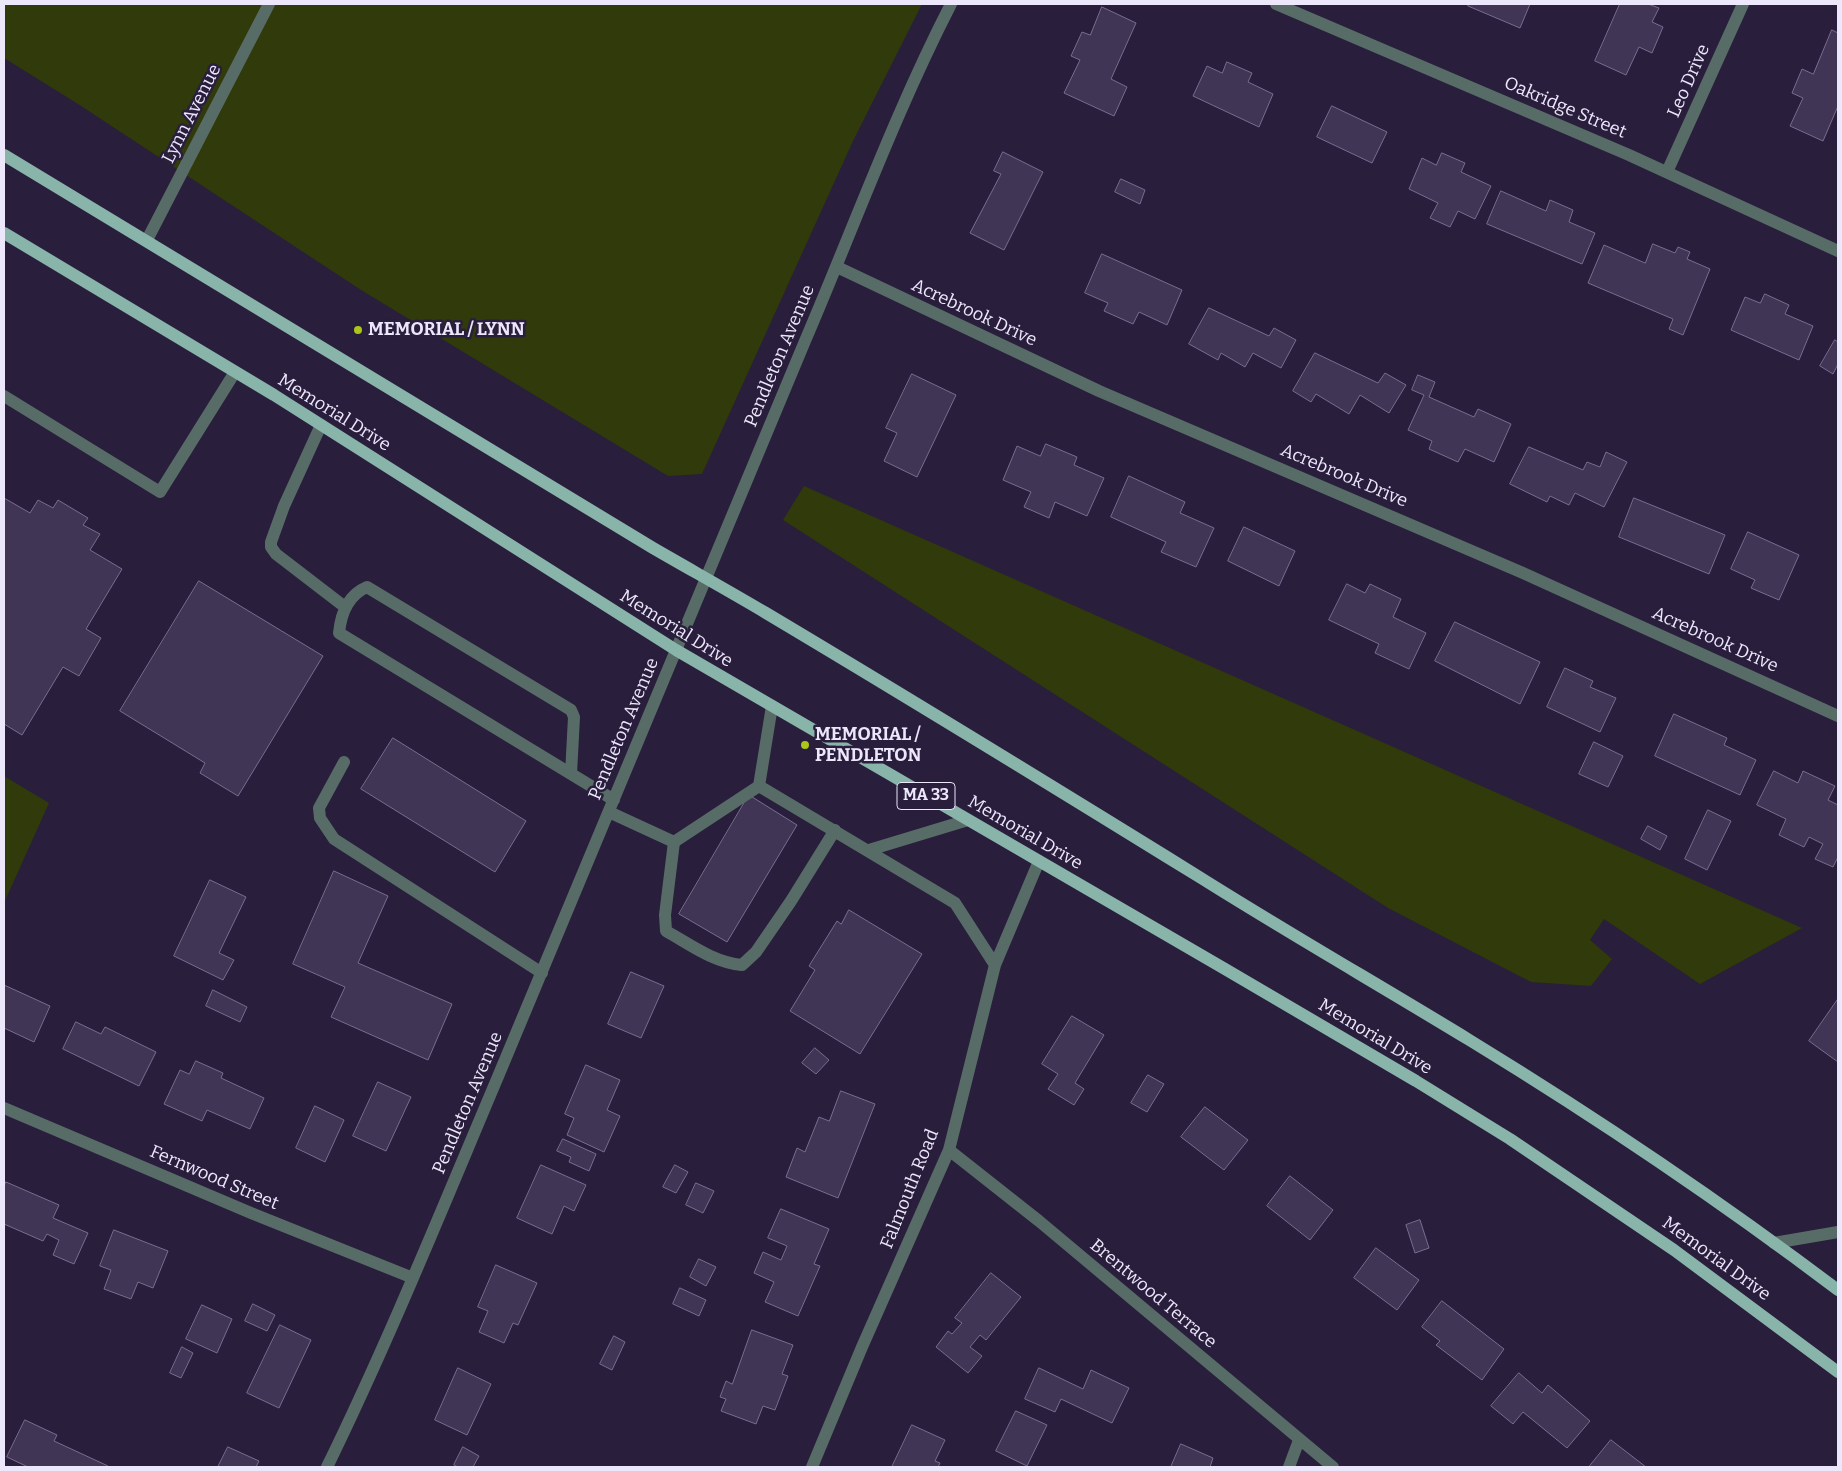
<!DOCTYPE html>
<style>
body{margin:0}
#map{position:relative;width:1842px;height:1471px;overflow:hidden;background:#291e3c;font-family:Bitter,serif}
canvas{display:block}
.frame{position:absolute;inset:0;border:5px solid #ede7fc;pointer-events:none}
</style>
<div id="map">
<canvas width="1842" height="1471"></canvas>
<div class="frame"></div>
</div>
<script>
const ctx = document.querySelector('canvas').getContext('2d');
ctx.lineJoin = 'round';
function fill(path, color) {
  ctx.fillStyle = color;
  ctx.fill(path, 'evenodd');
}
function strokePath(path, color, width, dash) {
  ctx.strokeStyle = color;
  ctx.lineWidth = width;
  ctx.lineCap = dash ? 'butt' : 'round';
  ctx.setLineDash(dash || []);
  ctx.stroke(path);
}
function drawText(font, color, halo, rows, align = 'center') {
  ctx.font = font + ' Bitter,serif';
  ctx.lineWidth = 5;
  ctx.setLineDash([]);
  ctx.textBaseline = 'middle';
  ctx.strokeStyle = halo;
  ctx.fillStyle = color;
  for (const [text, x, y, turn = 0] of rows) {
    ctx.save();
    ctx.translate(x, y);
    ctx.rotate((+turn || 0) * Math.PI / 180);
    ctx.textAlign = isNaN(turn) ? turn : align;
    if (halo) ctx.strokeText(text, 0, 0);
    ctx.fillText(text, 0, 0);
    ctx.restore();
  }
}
fill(new Path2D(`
 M4,4h918l-69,137 -151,333 -34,2 -307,-186 -283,-186 -74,-46z
 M804,486l998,442 -102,56 -96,-65 -14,21 22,19 -21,27 -60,-4 -143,-74 -605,-388z
 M4,776l45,27 -45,100z`), '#313a0a');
const building = new Path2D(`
 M1469,4h61l-10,24 -52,-22z
 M1620,4h28l11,4 -7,14 11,5 -11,26 -13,-6 -13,28 -31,-14z
 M1102,7l34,16 -25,56 16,8 -13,29 -50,-23 16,-33 -9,-4 11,-24 8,3z
 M1832,30l6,3v73l-15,35 -33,-15 13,-28 -11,-5 10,-24 11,5z
 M1227,62l25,11 -4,9 25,12 -14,33 -66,-31 14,-30 15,7z
 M1332,106l55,26 -15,31 -55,-26z
 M1003,152l40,20 -39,78 -34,-17 31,-59 -7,-3z
 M1442,153l23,10 -4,9 30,14 -16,33 -17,-8 -8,16 -20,-9 8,-15 -29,-14 13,-31 14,7z
 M1121,179l24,11 -5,14 -25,-12z
 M1501,191l45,20 4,-11 23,10 -4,12 26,11 -13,31 -95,-40z
 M1653,244l22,9 3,-6 12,5 -3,7 23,10 -27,66 -14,-6 4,-10 -85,-36 16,-38 41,18z
 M1102,254l80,36 -15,35 -28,-13 -6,12 -29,-13 4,-8 -23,-10z
 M1765,294l24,11 -4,9 28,12 -14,34 -68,-30 14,-33 15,6z
 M1209,308l60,28 5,-8 22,12 -15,28 -28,-15 -8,14 -24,-14 -3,7 -29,-16z
 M1835,340l3,2v22l-5,10 -13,-8z
 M1315,353l63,30 7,-10 21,12 -17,28 -29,-18 -11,19 -33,-20 -5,8 -18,-11z
 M912,374l44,21 -39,82 -33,-16 13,-28 -11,-5z
 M1418,375l17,7 -6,15 45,20 4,-8 33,15 -17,38 -29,-13 -7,13 -29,-13 3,-8 -24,-11 16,-35 -12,-5z
 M1046,444l31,13 -3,8 30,13 -17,38 -32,-14 -6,16 -25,-11 7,-15 -28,-12 14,-34 23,10z
 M1529,447l54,23 4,-8 13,5 6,-15 21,10 -23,45 -29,-14 -6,12 -19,-9 -3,6 -37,-18z
 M1129,476l56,26 -5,11 34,15 -18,39 -35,-15 5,-10 -55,-25z
 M4,498l26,15 8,-13 15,8 5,-8 30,18 -5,7 17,9 -10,16 32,19 -36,60 15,9 -22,38 -16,-9 -41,68 -18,-11z
 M1634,498l91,37 -16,39 -90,-37z
 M1244,527l51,24 -16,35 -51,-25z
 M1748,532l51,23 -20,45 -28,-12 4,-8 -24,-11z
 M199,581l124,75 -85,140 -38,-23 5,-10 -85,-52z
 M1347,584l18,9 5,-9 31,15 -8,18 33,16 -17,36 -34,-16 4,-9 -50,-24z
 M1455,622l85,40 -20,42 -85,-43z
 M1565,668l28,13 -3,6 26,11 -16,34 -53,-25z
 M1674,714l53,24 -3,7 32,15 -16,35 -85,-39z
 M393,738l133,83 -31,51 -134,-83z
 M1594,742l29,14 -15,31 -29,-13z
 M1774,771l24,12 5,-12 32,15 -7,14 10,5v52l-5,10 -18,-8 8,-15 -14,-7 -5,10 -25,-12 7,-16 -29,-14z
 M749,795l48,30 -70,117 -48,-28z
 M1708,810l23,11 -24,49 -22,-11z
 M1648,826l19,10 -7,14 -19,-11z
 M334,871l54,25 -30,67 94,41 -24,56 -97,-43 14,-30 -52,-23z
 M210,880l36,17 -27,56 15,7 -11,20 -49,-24z
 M849,910l73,44 -62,100 -70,-43 25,-41 -6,-4 28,-45 4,3z
 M631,972l33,14 -23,52 -33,-14z
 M4,985l46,21 -16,36 -30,-14z
 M213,990l34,17 -7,15 -34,-16z
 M1838,999v63l-29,-21z
 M1072,1016l32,19 -29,48 9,6 -10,16 -26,-16 10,-15 -16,-10z
 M76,1022l25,12 4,-7 51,25 -17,34 -76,-37z
 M815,1048l14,12 -13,14 -14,-11z
 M196,1061l27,12 -2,5 43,20 -14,31 -43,-19 -5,11 -38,-17 16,-34 9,4z
 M586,1065l34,15 -13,30 13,6 -16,36 -37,-17 7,-17 -9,-4z
 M1148,1075l16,9 -17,28 -16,-9z
 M378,1082l33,15 -25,54 -33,-15z
 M841,1091l34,13 -37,94 -52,-21 11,-29 8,4 14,-35 10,4z
 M315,1106l29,14 -19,42 -29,-14z
 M1205,1107l43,33 -24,30 -43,-33z
 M563,1139l33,15 -7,17 -20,-9 2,-5 -14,-6z
 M541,1165l45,20 -12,26 -10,-5 -12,28 -35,-16z
 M675,1165l13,7 -12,21 -13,-6z
 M1290,1176l43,34 -23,30 -43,-34z
 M6,1182l53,23 -6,13 35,15 -14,31 -21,-9 6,-15 -12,-6 -4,7 -39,-17v-37z
 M696,1183l18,8 -11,22 -17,-8z
 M781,1209l48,20 -15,35 6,2 -22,50 -33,-14 9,-20 -20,-9 9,-21 18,8 6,-14 -19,-8z
 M1420,1220l9,28 -14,5 -9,-28z
 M114,1230l54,21 -15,37 -15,-6 -7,17 -27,-10 7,-19 -11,-4z
 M1376,1248l43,32 -22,30 -43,-32z
 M699,1259l17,8 -10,19 -16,-9z
 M496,1265l41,18 -19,42 -5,-2 -9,20 -25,-11 9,-21 -10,-4z
 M991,1273l30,24 -35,43 -6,-5 -10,12 12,9 -14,17 -32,-26 12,-16 4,3 10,-11 -7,-5z
 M680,1288l26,12 -7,16 -26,-12z
 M1442,1301l62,48 -22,31 -46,-35 4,-4 -18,-14z
 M253,1304l22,11 -8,16 -22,-10z
 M202,1305l30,14 -15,34 -31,-14z
 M280,1325l31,15 -32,68 -32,-15z
 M752,1330l41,15 -11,29 6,2 -13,34 -12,-4 -7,18 -35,-13 5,-12 -6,-2 6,-16 6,3z
 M614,1336l11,6 -13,28 -12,-6z
 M182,1347l11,6 -12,25 -11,-5z
 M458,1368l33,16 -24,51 -32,-15z
 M1039,1368l44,21 8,-19 38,18 -17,35 -51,-24 -6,13 -30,-13z
 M1519,1373l23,20 6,-8 42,36 -23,27 -44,-36 -10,12 -22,-18z
 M1016,1411l31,14 -20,41 -31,-15z
 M25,1420l32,15 -3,6 54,25 -1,1h-79l-21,-10z
 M912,1425l33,15 -10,21 5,2 -2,4h-46z
 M1611,1440l35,27h-57z
 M1181,1444l32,14 -3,9h-39z
 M228,1447l31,14 -3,6h-38z
 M463,1447l16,9 -6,11h-15l-4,-2z`);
fill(building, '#413556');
strokePath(building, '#796d91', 1);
strokePath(new Path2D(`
 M1276,4l353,151 209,96
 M1667,172l76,-168
 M147,240l122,-236
 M837,267l262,124 424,182 315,143
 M4,396l156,96 75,-120
 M321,425l-37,81 -13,36v5l5,7 69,53
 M344,762l-25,46 1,10 14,21 208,134
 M571,774l3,-57 -3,-7 -204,-123c-19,8 -26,26 -28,46l275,167
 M759,786l13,-80
 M609,812l65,30 85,-56 196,117 40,62
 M674,842l-9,73 1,16c25,14 47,31 76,34l14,-13 35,-51 44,-71
 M869,850l99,-30
 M4,1108l247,105 162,65
 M949,1150l90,71 294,246
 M1774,1243l64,-11
 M327,1467c62,-127 115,-258 170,-388 104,-246 204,-492 308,-738 48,-112 90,-228 146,-337
 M812,1467l50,-120 87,-197 46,-185 44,-104
 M1289,1467l10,-27`), '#586c67', 12);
strokePath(new Path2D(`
 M4,155c217,130 432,263 649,393 38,22 76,43 113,65 146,87 291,176 435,265 89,56 180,108 270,163 126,77 249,160 367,249
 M4,233l270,162 402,255 549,319 191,112 94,58 164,111 164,122`), '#89b4aa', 12);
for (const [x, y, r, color] of [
 [358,330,5,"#abc616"],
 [805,745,5,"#abc616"]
]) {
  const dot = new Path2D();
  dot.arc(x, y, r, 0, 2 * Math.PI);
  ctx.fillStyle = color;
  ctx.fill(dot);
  strokePath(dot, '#291e3c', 2);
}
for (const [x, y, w] of [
 [926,796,58]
]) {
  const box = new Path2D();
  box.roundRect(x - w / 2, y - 13.5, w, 27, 4);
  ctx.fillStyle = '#291e3c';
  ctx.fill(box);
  strokePath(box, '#ede7fc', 1);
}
drawText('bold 16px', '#ede7fc', null, [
 ["MA 33",926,796]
]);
drawText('18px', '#ede7fc', '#291e3c', [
 ["Leo Drive",1689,81,-66],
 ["Oakridge Street",1565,108,23],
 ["Lynn Avenue",192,114,-63],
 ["Acrebrook Drive",974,313,25],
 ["Pendleton Avenue",780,356,-67],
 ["Memorial Drive",334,413,32],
 ["Acrebrook Drive",1344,476,23],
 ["Memorial Drive",676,629,32],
 ["Acrebrook Drive",1715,640,24],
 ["Pendleton Avenue",624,729,-67],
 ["Memorial Drive",1025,833,30],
 ["Memorial Drive",1375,1037,31],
 ["Pendleton Avenue",468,1103,-67],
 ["Fernwood Street",214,1178,23],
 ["Falmouth Road",910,1189,-68],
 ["Memorial Drive",1716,1259,36],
 ["Brentwood Terrace",1153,1294,40]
]);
drawText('bold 18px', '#ede7fc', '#291e3c', [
 ["MEMORIAL / LYNN",368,330],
 ["MEMORIAL /",815,735],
 ["PENDLETON",815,756]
], 'left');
</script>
